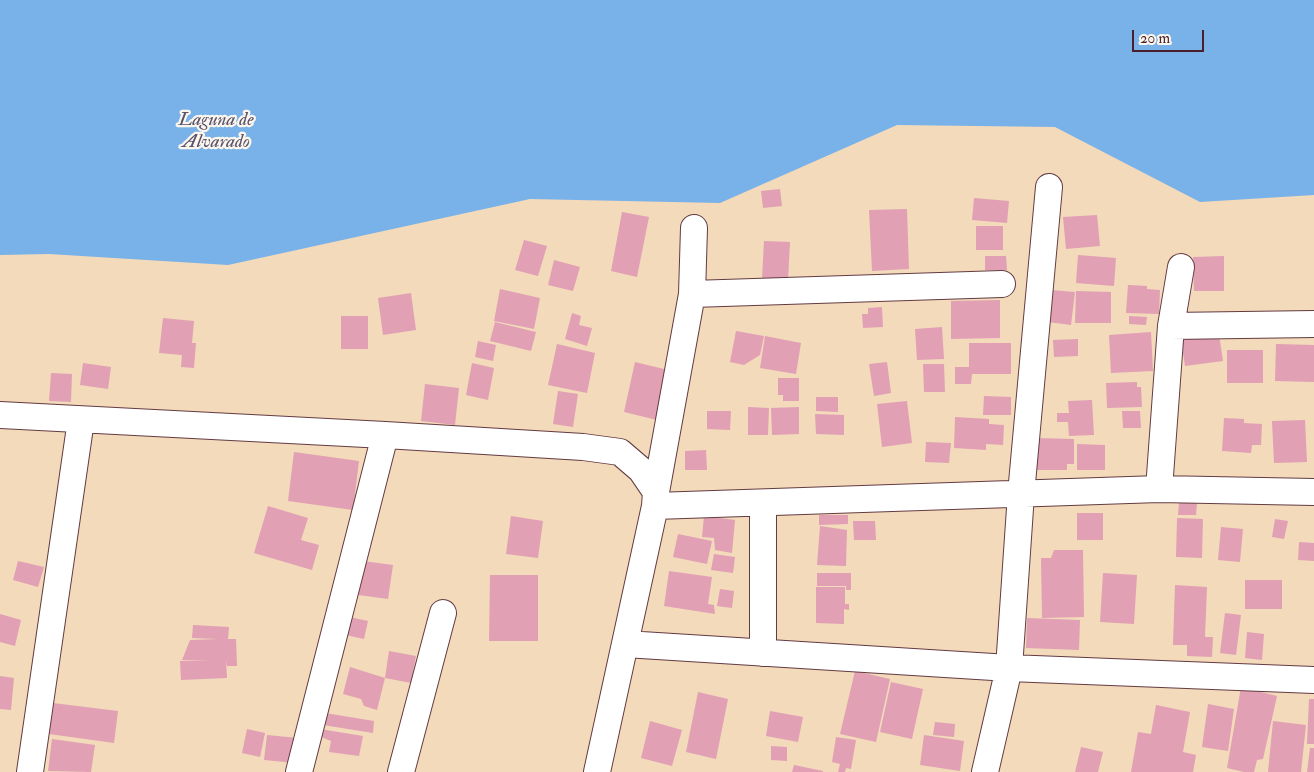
<!DOCTYPE html>
<style>
body{margin:0}
#map{position:relative;width:1314px;height:772px;overflow:hidden;background:#f2dabb;font-family:"IM FELL Double Pica",serif}
canvas{display:block}
.scale{position:absolute;left:1132px;top:30px;width:72px;height:22px;box-sizing:border-box;border:2px solid #4a1f2b;border-top:0;padding-left:6px;font-size:15px;line-height:18px;white-space:nowrap;color:#4a1f2b;-webkit-text-stroke:4px #fbf7ec;paint-order:stroke}
</style>
<div id="map">
<canvas width="1314" height="772"></canvas>
<div class="scale">20 m</div>
</div>
<script>
const ctx = document.querySelector('canvas').getContext('2d');
ctx.lineJoin = 'round';
function fill(path, color) {
  ctx.fillStyle = color;
  ctx.fill(path, 'evenodd');
}
function strokePath(path, color, width, dash) {
  ctx.strokeStyle = color;
  ctx.lineWidth = width;
  ctx.lineCap = dash ? 'butt' : 'round';
  ctx.setLineDash(dash || []);
  ctx.stroke(path);
}
function drawText(font, color, halo, rows, align = 'center') {
  ctx.font = font + ' "IM FELL Double Pica",serif';
  ctx.lineWidth = 4.5;
  ctx.setLineDash([]);
  ctx.textBaseline = 'middle';
  ctx.strokeStyle = halo;
  ctx.fillStyle = color;
  for (const [text, x, y, turn = 0] of rows) {
    ctx.save();
    ctx.translate(x, y);
    ctx.rotate((+turn || 0) * Math.PI / 180);
    ctx.textAlign = isNaN(turn) ? turn : align;
    if (halo) ctx.strokeText(text, 0, 0);
    ctx.fillText(text, 0, 0);
    ctx.restore();
  }
}
fill(new Path2D(`
 M0,0h1314v195l-114,7 -145,-75 -158,-2 -177,78 -190,-4 -302,66 -179,-11 -49,1z`), '#79b1e9');
fill(new Path2D(`
 M780,189l2,17 -19,2 -2,-17z
 M974,198l35,3 -2,22 -35,-3z
 M907,209l2,60 -37,2 -3,-61z
 M622,212l27,5 -12,60 -26,-6z
 M1097,215l3,31 -34,3 -3,-32z
 M976,226h27v24h-27z
 M524,240l23,6 -9,30 -23,-6z
 M764,241l26,1 -2,38 -26,-1z
 M1078,255l38,3 -2,28 -38,-3z
 M985,256h21l1,14h-22z
 M1224,256v35h-30l-1,-34z
 M554,260l26,7 -7,24 -25,-6z
 M1128,285l19,1v3l13,1 -1,24 -33,-1z
 M500,289l40,9 -6,31 -40,-8z
 M1051,290l24,2 -4,33 -23,-3z
 M1076,291l35,1v31h-36z
 M411,293l5,37 -33,5 -5,-37z
 M1000,300v38l-49,1v-38z
 M882,307l1,20 -20,1 -1,-14h6v-6z
 M572,313l9,3 -2,9 13,3 -5,18 -22,-7z
 M341,316h27v33h-27z
 M1129,316l18,1 -1,8 -17,-1z
 M163,318l31,3 -2,22h4l-2,25 -13,-1 1,-12 -23,-2z
 M495,322l41,10 -5,19 -41,-10z
 M942,327l2,32 -27,1 -2,-31z
 M1218,328l5,33 -38,5 -5,-33z
 M736,331l28,5 -4,19 -16,10 -14,-3z
 M1151,332l2,39 -42,2 -2,-38z
 M765,336l36,7 -5,31 -36,-6z
 M1078,339v17l-24,1 -1,-17z
 M478,341l18,4 -3,16 -18,-4z
 M969,343h42v31h-39l-1,10h-16v-17h14z
 M557,344l38,9 -8,40 -39,-8z
 M1276,344l38,1v37l-39,-1z
 M1227,350h36v33h-36z
 M635,362l33,8 -11,50 -33,-8z
 M887,362l4,31 -17,3 -5,-32z
 M83,363l28,4 -3,22 -28,-4z
 M472,363l22,5 -6,32 -22,-5z
 M923,364h21l1,28h-21z
 M51,373l21,1 -1,28 -22,-1z
 M778,378h21v23h-16v-6h-5z
 M1137,382v5h4l1,20 -35,1 -1,-25z
 M425,384l34,4 -4,37 -34,-4z
 M558,391l20,3 -5,33 -20,-3z
 M984,396l27,1v18h-28z
 M816,397h22v15l-22,-1z
 M1092,400l2,35 -25,1 -1,-14h-11v-9h12l-1,-12z
 M907,401l5,42 -30,4 -5,-43z
 M748,407l21,1 -1,27h-20z
 M799,407v27l-27,1 -1,-27z
 M707,411h24l-1,19 -23,-1z
 M1122,411h18l1,17h-18z
 M815,414l29,1v20l-28,-1z
 M955,417l34,2v5l15,1 -1,20 -17,-1v6l-32,-2z
 M1224,418l20,1v4l18,1 -1,21h-9l-1,8 -29,-2z
 M1305,420l2,42 -33,1 -2,-42z
 M1035,438l39,1v25h-7v6h-32z
 M926,442l25,1 -2,20 -24,-1z
 M1077,444l28,1v25h-28z
 M706,450l1,20h-22v-19z
 M294,452l65,9 -6,49 -65,-9z
 M1179,503h18l-1,12h-18z
 M268,506l40,12 -7,22 18,5 -7,25 -58,-17z
 M1077,513h26v27h-26z
 M819,515h29v9l-29,1z
 M511,516l32,5 -5,37 -32,-4z
 M704,516l31,4 -3,33 -17,-3 -1,-12 -12,-1z
 M1177,518l26,1 -1,39 -26,-1z
 M1275,519l13,2 -4,18 -12,-2z
 M853,521h22l1,19h-22z
 M820,526l27,4 -1,36 -29,-1z
 M1221,527l22,2 -3,33 -22,-2z
 M678,534l34,7 -5,23 -34,-7z
 M1299,542l15,1v18l-16,-1z
 M1054,550h29l1,67 -42,1 -1,-60h10z
 M714,554l21,3 -2,16 -22,-3z
 M18,561l26,6 -6,20 -25,-7z
 M363,561l30,4 -5,34 -30,-4z
 M669,571l43,6 -4,27 6,1 1,9 -51,-8z
 M817,573h34v17h-5v-4h-29z
 M1103,573l34,2 -3,49 -34,-2z
 M490,575h48v66h-49z
 M1245,580h37v29h-37z
 M1175,585l32,2 -2,50h8l-1,20 -25,-1v-11h-14z
 M816,587h29v17h4v6l-5,-1v15l-28,-1z
 M720,589l14,2 -2,17 -15,-2z
 M1225,613l16,2 -5,40 -16,-2z
 M0,614l21,6 -6,26 -15,-4z
 M340,615l28,6 -4,18 -28,-6z
 M1027,618l53,2 -1,30 -53,-2z
 M193,625l36,2 -1,12h8l1,27h-10l-1,-6 1,18 -46,2 -1,-19 31,-1h-29l8,-20 28,-1 -26,-1z
 M1247,632l17,2 -2,26 -17,-2z
 M389,651l27,5 -5,27 -26,-5z
 M350,667l35,11 -8,32 -13,-4 -3,-7 -18,-5z
 M855,671l35,8 -14,63 -36,-8z
 M0,676l14,2 -3,32 -11,-1z
 M891,682l32,7 -11,50 -32,-7z
 M1241,687l36,9 -14,63 -6,1 -3,12h-10l-17,-4z
 M698,692l30,7 -12,60 -30,-7z
 M1309,699h5v45h-7z
 M53,703l65,8 -4,32 -65,-9z
 M1208,704l26,5 -6,42 -26,-4z
 M1156,705l34,7 -7,40 13,3 -3,17h-62l7,-40 13,2z
 M770,711l33,6 -5,25 -32,-6z
 M325,713l49,8 -1,12 -50,-8z
 M650,721l32,9 -10,36 -31,-8z
 M1273,721l33,4 -5,47h-33z
 M935,722l20,2 -1,13 -21,-2z
 M247,729l18,4 -5,24 -18,-4z
 M320,729l43,7 -4,20 -30,-4 2,-11 -12,-5z
 M267,735l31,3 -3,25 -31,-3z
 M924,735l40,6 -4,30 -40,-6z
 M836,737l20,3 -5,29 -5,-1 -1,4h-7l2,-8 -8,-2z
 M52,739l43,6 -4,27 -43,-1z
 M771,746l16,1v14l-16,-1z
 M1081,747l22,5 -5,20h-23z
 M1310,748h4v24h-7z
 M794,765l29,6v1h-31z`), '#e1a0b4');
const street = new Path2D(`
 M692,294l310,-10
 M1171,326l143,-2
 M0,415l385,20 198,12 37,5 21,18 15,22
 M1159,489l12,-163 10,-59
 M655,506l504,-17 155,3
 M625,644l384,24 305,12
 M763,653v-150
 M30,772l51,-352
 M299,772l86,-337
 M401,772l42,-159
 M597,772l58,-266 1,-14 36,-198 2,-66
 M985,772l24,-104 12,-174 28,-307`);
strokePath(street, '#633b41', 28);
strokePath(street, '#fff', 26);
drawText('italic 19px', '#5a526e', '#fbf7ec', [
 ["Laguna de",216,121],
 ["Alvarado",216,143]
]);
</script>
